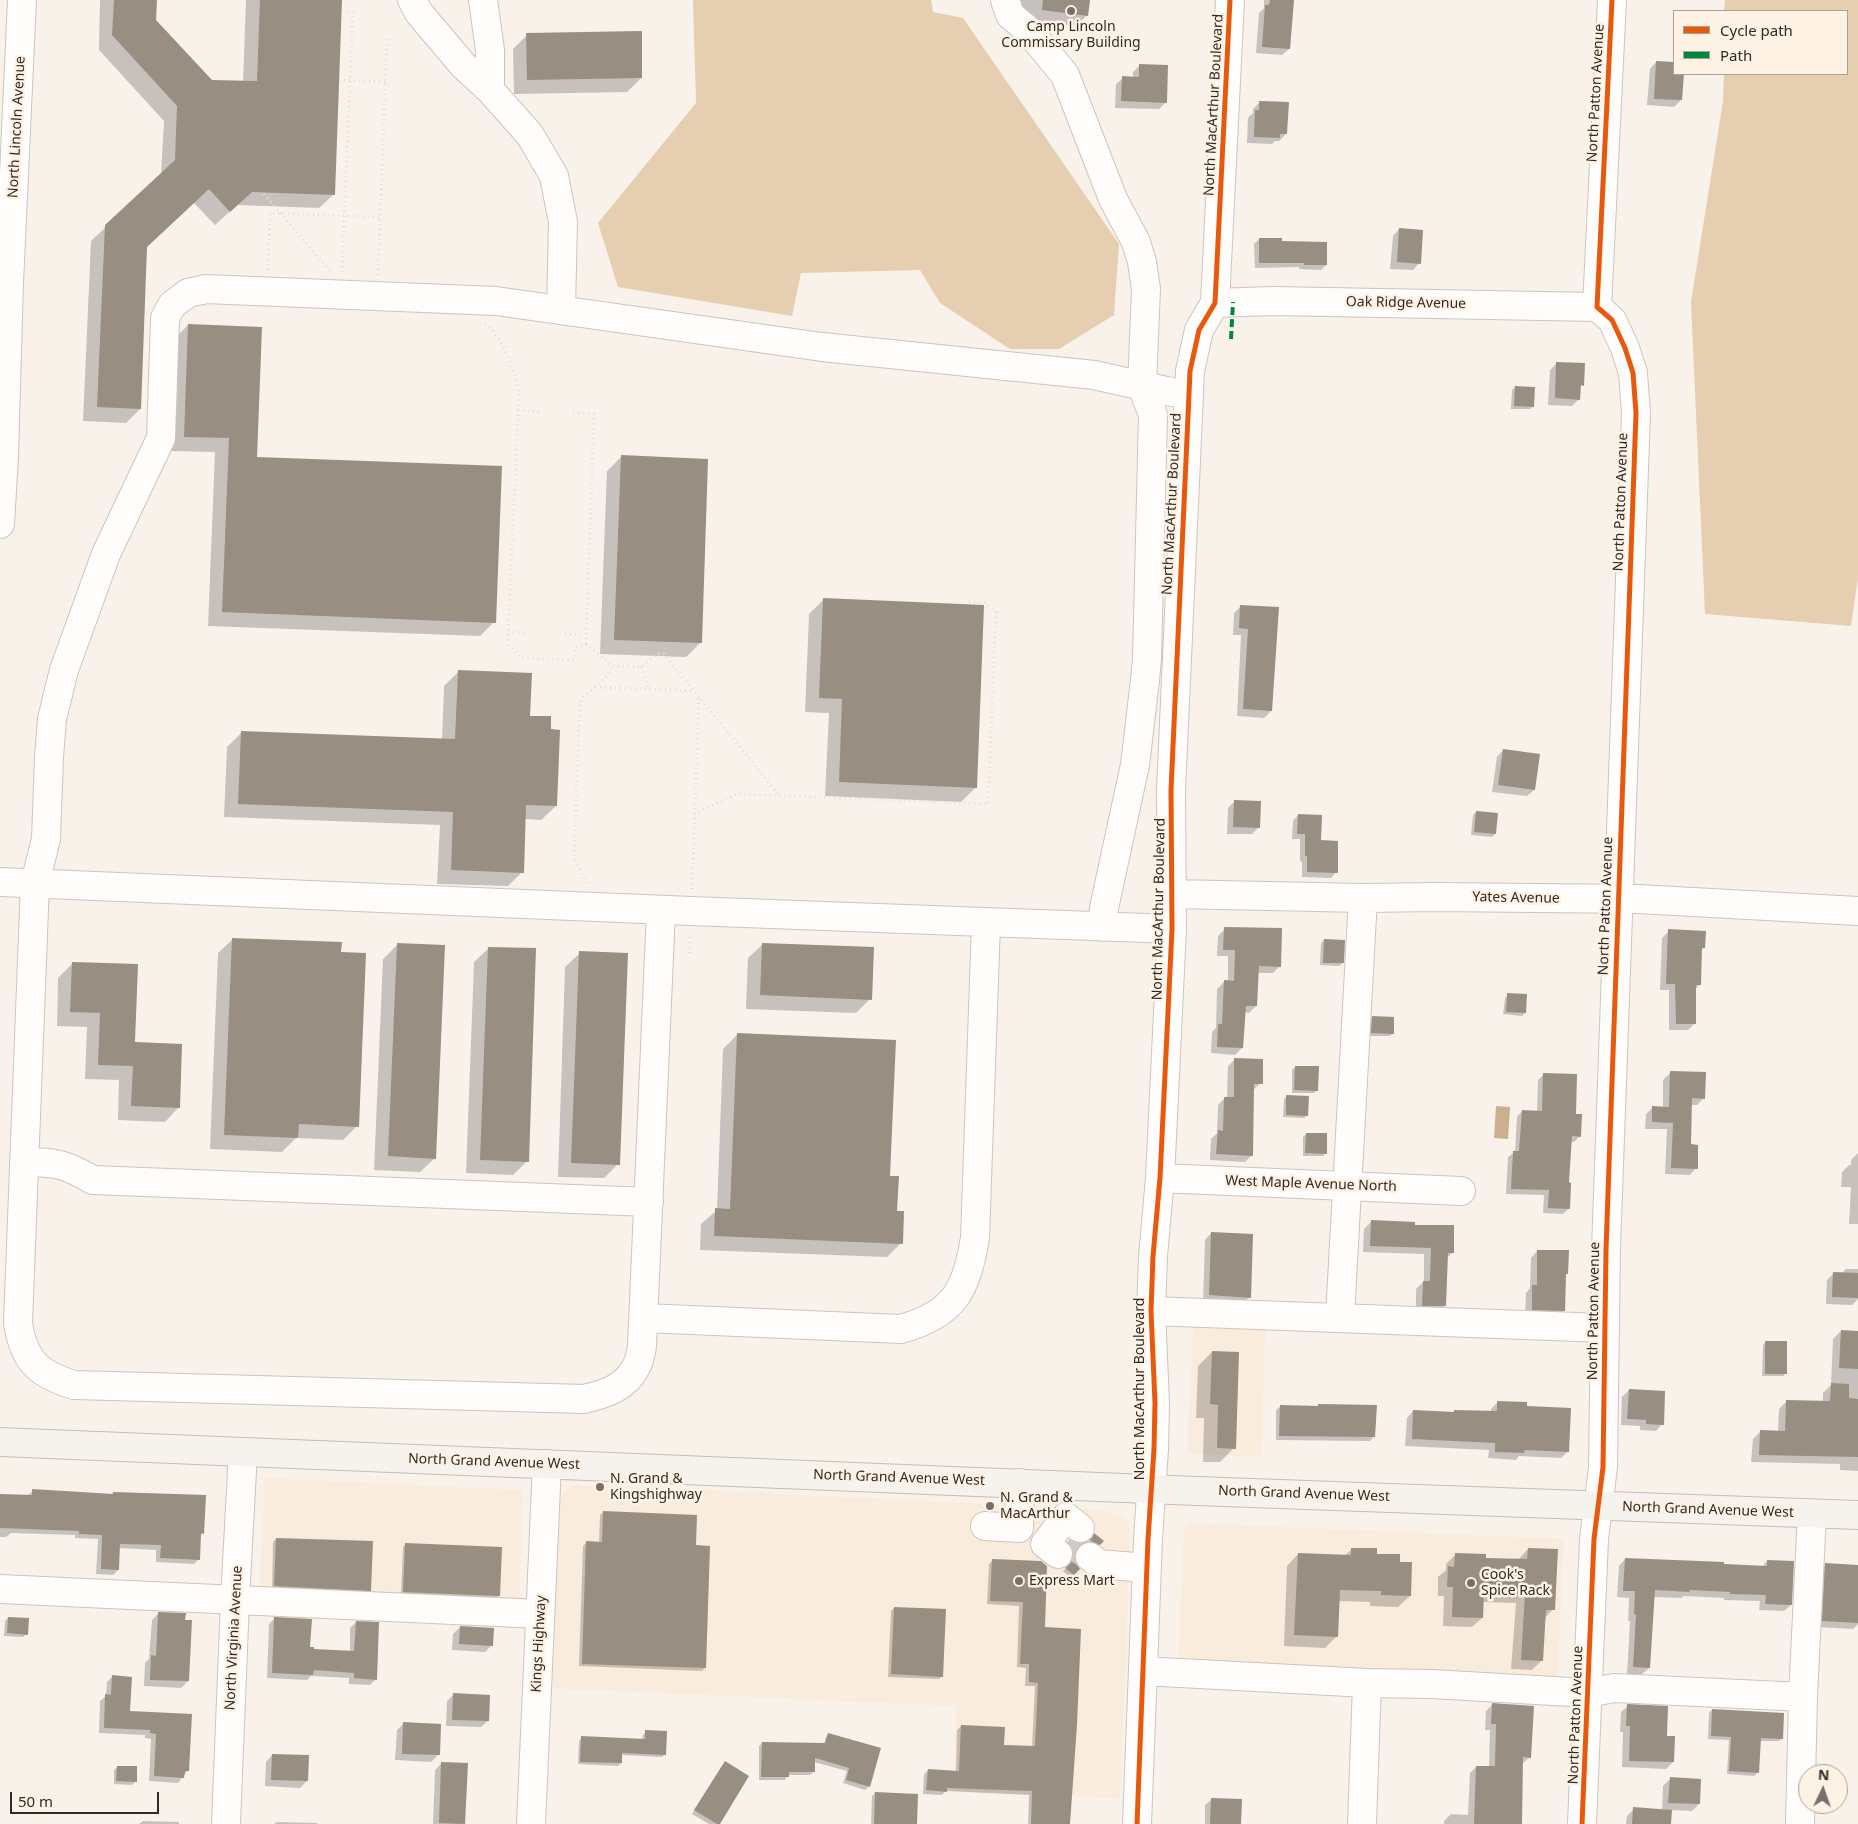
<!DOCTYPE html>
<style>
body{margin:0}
#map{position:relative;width:1858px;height:1824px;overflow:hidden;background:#f8f2eb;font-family:"Noto Sans",sans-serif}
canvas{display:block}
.legend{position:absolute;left:1673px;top:10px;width:175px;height:65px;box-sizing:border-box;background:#fef2e5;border:1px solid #aba297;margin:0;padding:6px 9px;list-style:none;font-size:15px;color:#2f2a23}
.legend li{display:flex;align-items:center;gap:10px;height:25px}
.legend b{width:25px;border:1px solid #aba297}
.north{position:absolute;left:1798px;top:1764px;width:50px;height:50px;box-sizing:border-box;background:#fef2e5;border:1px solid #aba297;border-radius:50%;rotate:3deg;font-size:14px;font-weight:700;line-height:20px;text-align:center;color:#2f2a23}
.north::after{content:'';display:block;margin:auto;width:18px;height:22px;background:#757069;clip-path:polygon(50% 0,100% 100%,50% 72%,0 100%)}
.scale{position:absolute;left:10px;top:1792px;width:149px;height:22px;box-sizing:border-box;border:2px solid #2f2a23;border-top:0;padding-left:6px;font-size:15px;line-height:18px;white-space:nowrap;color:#2f2a23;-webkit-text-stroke:4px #fef2e5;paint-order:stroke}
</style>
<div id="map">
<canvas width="1858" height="1824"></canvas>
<ul class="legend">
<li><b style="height:6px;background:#e8590c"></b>Cycle path</li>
<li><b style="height:6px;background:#00873e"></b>Path</li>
</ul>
<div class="north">N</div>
<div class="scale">50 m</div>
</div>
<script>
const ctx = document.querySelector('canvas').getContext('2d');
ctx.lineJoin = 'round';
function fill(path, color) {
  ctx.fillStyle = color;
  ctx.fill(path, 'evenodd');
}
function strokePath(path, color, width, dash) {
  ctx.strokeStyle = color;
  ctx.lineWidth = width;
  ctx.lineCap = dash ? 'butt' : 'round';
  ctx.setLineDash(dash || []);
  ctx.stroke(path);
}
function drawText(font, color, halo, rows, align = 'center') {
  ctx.font = font + ' "Noto Sans",sans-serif';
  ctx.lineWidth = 5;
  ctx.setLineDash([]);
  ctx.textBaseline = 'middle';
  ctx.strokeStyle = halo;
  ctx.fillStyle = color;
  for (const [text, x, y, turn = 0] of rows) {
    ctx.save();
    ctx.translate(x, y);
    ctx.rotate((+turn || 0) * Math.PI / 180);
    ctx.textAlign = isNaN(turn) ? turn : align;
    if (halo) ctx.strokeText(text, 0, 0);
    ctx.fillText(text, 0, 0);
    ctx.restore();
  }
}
fill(new Path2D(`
 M1194,1307l72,3 -5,147 -69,-3 -5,-3z
 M265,1478l258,12 -4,116 -260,-9z
 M571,1485l132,5 381,19 26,3 16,7 3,10 1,21 -10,248 -166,-7 2,-85 -409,-18 9,-178 4,-13z
 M1188,1523l376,16 -7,148 -379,-20 6,-139z`), '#faecdd');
fill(new Path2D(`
 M693,0h238l2,12 30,6 156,226 -5,71 -55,34h-49l-70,-46 -20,-33 -119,3 -9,43 -174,-29 -20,-64 98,-120z
 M1725,0h133v578l-7,48 -146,-12 -14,-312 32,-201 1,-27h123v-63h-123z`), '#e6ceb1');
fill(new Path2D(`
 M1496,1106l14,1 -2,32 -14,-1z`), '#ccb08d');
fill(new Path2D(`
 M100,0h56l-1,20 57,61 31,1 3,-82h94l-6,194 -15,14 -82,-3 -22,20 -21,-22 -48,44 -6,162 -14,14 -43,-2 8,-180 70,-66 3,-54 -65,-71z
 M1009,0h80l-2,15 -11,11 -61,-8z
 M1264,0h29l-4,49 -7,6 -26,-2 3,-40 5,-5z
 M527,35l114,43 -14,14 -113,2 -1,-45z
 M1656,62l18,1v11h9l-2,26 -7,7 -27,-2 3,-36z
 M1140,65l26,37 -7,7 -44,-1 1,-24 7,-6h10v-6z
 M1260,102l26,32 -7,7h-4l-3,3 -25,-1 1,-25 5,-5v-4z
 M1399,229l20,34 -6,7 -23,-1 3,-33z
 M1259,239l22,3 45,23 -5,5 -22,-1v-2l-44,1 -1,-24z
 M188,325l68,133 238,164 -14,14 -272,-10 7,-174 -45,-1 4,-112z
 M1557,363l25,22 -3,3v11l-7,7 -24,-1 2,-35z
 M1515,387l18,19 -3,3h-19l1,-19z
 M621,457l79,186 -14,14 -86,-3 7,-183z
 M824,599l152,188 -15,15 -136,-6 4,-83 -24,-1 4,-98z
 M1241,606l37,2 -7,103 -7,7 -27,-2 4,-81h-8l1,-22z
 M458,672l71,45 27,89 -15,14 -17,-1 -2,53 -14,14 -71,-2 3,-59 -216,-8 3,-70 14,-14 201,7 2,-54z
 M1503,750l31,40 -7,6 -35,-4 5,-35z
 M1235,801l23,27 -6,6h-25l1,-26z
 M1476,812l19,22 -3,3 -21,-2 2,-20z
 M1298,815l21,27 17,30 -5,6 -29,-1v-15l-2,-1v-22h-8l1,-18z
 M1225,929l55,37 -7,7h-16l-1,33 -7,7 -5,-1 -2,36 -7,7 -24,-2 1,-21 4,-4 1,-39 7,-7h4v-26h-11l1,-20z
 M1669,931l35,17 -3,2 -1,34 -5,6v33l-7,7h-19v-40h-9l2,-52z
 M233,939l107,15 17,172 -14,14 -47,-2 -14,14 -72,-3 8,-196z
 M1324,940l19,23 -4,3 -19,-1 1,-22z
 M763,944l107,55 -14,14 -110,-4 2,-51z
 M397,945l38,213 -15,14 -46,-2 9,-211z
 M489,948l38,213 -14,14 -47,-2 8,-211z
 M580,953l38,211 -14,14 -46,-1 7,-210z
 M73,963l61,80 45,64 -14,15 -47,-2 1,-40 -34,-1 2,-52 -30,-1 1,-48z
 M1508,995l17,18 -3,3 -19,-2 2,-16z
 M1373,1017l20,16 -3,3h-21l1,-16z
 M737,1035l152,142 12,66 -14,14 -187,-7 1,-26 16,-14 6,-161z
 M1235,1059l26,24 -8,7 -1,65 -7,7 -35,-2 1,-21 6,-6 1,-28 7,-7h2l1,-32z
 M1295,1067l22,23 -3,3h-22v-23z
 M1670,1073l34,25 -7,7h-6l-1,41 6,22 -6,7 -25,-1 2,-45h-22l1,-15 7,-7 10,1v-28z
 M1544,1074l30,41 6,21 -6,6h-4l-2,42 1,24 -6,6 -20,-1 1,-18 -38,-1 2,-37 7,-5 2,-35 5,-6 15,1 1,-32z
 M1287,1096l20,19 -3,3 -21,-1 1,-18z
 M1306,1134l20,19 -3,3h-20v-19z
 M1858,1153v71h-9l2,-37h-10l1,-15 7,-7h2v-5z
 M1371,1222l43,4 39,26 -7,7 -2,47 -7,7 -21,-1v-23l8,-8v-27l-61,-2 1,-23z
 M1211,1233l38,64 -6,7 -40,-2 2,-62z
 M1537,1251l30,22 -2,3 -1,34 -7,7 -32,-1 1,-23 4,-5 1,-30z
 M1846,1269h12v30l-6,6 -26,-1 1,-24 6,-6h8z
 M1841,1331l17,1v139l-18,-1v-6l-89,-2 2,-23 8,-8 17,1 1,-23 8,-8 36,1v-9l8,-8 2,-46z
 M1766,1342l20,31 -3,3h-21l1,-31z
 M1212,1352l22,96 -14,14h-17l1,-44h-8l2,-52z
 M1629,1390l33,34 -6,7 -16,-1v-4l-19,-1 1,-28z
 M1498,1402l28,5 42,44 -7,7 -42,-2 -3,4 -28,-2 1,-8 -84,-4 2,-28 6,-7 40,2 2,-2 36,1v-3z
 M1281,1406l93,30 -4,5 -94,-1v-30z
 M33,1491l78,4 2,-2 90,40 -3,3 -1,23 -5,5 -38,-2v-12l-37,-2 -1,22 -5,5 -17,-1 2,-35 -23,-1v-3l-64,-2 -5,4h-6v-41l28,-1z
 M603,1512l92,34 10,122 -3,3 -123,-5 4,-120 3,-3h13l1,-28z
 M1094,1535l8,6 -6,7 -10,-4z
 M276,1539l94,51 -3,3 -95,-4 1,-47z
 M1070,1541l6,7 -3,6 1,9 4,6 -8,8 -7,-6 5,-4 3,-6 -1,-9 -4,-6z
 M406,1544l94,4 -2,48 -3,3 -94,-4 2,-48z
 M1352,1549l47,14 11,33 -12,11 -28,-1v-4l-32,-1 -1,35 -12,12 -41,-2 3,-80 11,-12 46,2z
 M1528,1549l25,60 -9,10 -2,41 -10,10 -21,-1 5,-66 -33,-1 -1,16 -10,9 -29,-1 1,-30h-6v-19l8,-7v-6l10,-10 29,5 33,1z
 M1625,1559l137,8 5,-6 24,44 -7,6 -25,-1 1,-9 -36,-1v-2l-41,-2 -1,2 -28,-1 -5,71 -7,6h-15l3,-53h-2l1,-23 -12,-1 2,-31z
 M993,1560l51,68 24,196h-40l1,-29 -83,-4 -4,4 -19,-1 1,-20 4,-4 28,2 1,-42 4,-4 42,20 29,1 3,-61h-10l1,-18 -9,-1 2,-61 -32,-2 2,-40z
 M1826,1565l32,1v58l-5,5 -37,-2 3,-56z
 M894,1608l48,68 -3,3 -51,-2 3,-66z
 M159,1613l25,8 4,60 -7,7 -37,-2 1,-23 4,-4 3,-39z
 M8,1618l18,16 -3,3 -19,-1 1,-15z
 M274,1619l39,31 37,2v-24l6,-6 20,57 -6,6 -21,-1v-6l-38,-2 -4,4 -40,-2 2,-54z
 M460,1627l32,18 -7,7 -33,-2 1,-16z
 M112,1677l16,35 63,4 -3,54 -10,13 -29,-2 2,-42 -6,-1v-3l-46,-2 1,-32 6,-5 1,-14z
 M454,1694l34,27 -7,6 -35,-1 1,-25z
 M1493,1704l37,53 -8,7 -2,60h-76v-3l7,-7 17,1 2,-42 6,-6h13l1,-37h-5l1,-19z
 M1628,1706l38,31 7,25 -7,7 -44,-2 1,-35h-3l1,-20z
 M1712,1710l70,28 -3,3h-20l-2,32 -3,3 -27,-2 2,-34 -21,-1 1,-26z
 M403,1724l35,31 -7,7 -36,-2 2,-30z
 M646,1732l19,22 -3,3 -41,-2v8l-3,3 -40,-2 1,-23 3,-4 60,3 1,-5z
 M829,1734l50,15 -11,38 -3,3 -22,-7 4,-12 -33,-9 -1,10 -3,3h-22l-3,5h-26v-34l3,-3 62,1 2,-7z
 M272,1755l35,26 -7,7 -35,-2 1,-24z
 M725,1762l-7,62h-9l-17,-10z
 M442,1763l22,60 -1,1h-30l2,-54z
 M117,1767l18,15 -3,3 -18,-1v-14z
 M1670,1779l29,25 -7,7 -21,-1 -1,14h-44l1,-8 7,-7 28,1 1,-24z
 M875,1793l40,31h-44l1,-28z
 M1212,1799l28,25h-35v-19z
 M143,1821l36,1v2h-40z
 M277,1822l40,1v1h-43z`), '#0003');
fill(new Path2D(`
 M114,0h43l-1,20 56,60 45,1 3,-81h82l-7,195 -83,-3 -22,20 -21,-23 -62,58 -6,162 -44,-2 8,-182 70,-65 2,-54 -65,-71z
 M1043,0h47l-2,16 -46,-6z
 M1270,0h24l-4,49 -28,-2 3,-42h4z
 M642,31v47l-115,2 -1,-47z
 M1656,61l18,1v12h10l-2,26 -28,-1z
 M1139,64l29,1 -1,38 -46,-2 1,-25 17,1z
 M1259,101l30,1 -2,32h-7v4l-26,-1 1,-27h4z
 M1399,228l24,2 -2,34 -24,-2z
 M1259,238h23v3l45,1v23h-23v-2h-45z
 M188,324l74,3 -5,130 245,9 -6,157 -274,-11 7,-174 -45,-1z
 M1556,362l29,1 -1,23 -3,-1 -1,15 -25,-2z
 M1515,386l20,1 -1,20 -20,-1z
 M621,455l87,4 -6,184 -88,-3z
 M823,598l161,7 -7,183 -138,-6 3,-83 -23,-1z
 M1240,605l39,2 -7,104 -29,-2 5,-80 -9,-1z
 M458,670l74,3 -2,43h21v13l9,1 -3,76 -31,-1 -2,68 -73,-3 2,-58 -215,-8 3,-73 214,8z
 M1503,749l37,5 -5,36 -37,-5z
 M1234,800l27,1 -1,27 -27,-1z
 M1476,811l22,2 -2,21 -22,-2z
 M1298,814l24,1 -1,25 17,1v32l-31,-1v-16h-2v-22h-8z
 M1224,927l58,1 -1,39 -22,-1 -2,40h-11l-3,42 -26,-1 1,-23h4l2,-44 10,1 1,-31h-12z
 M1668,929l38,2 -1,17h-3l-1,37h-5v39h-20l-1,-40h-9z
 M232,938l110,4 -1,10 25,1 -7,174 -60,-3 -1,14 -74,-3z
 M1324,939l21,1 -1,23h-21z
 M397,943l48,2 -9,214 -48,-3z
 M762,943l112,4 -2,53 -112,-5z
 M488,947l48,1 -7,214 -49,-2z
 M579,951l49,2 -8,212 -49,-2z
 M72,962l66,2 -3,78 47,2 -2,64 -49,-2 2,-40 -35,-1 2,-52 -30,-1z
 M1507,993l20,1 -1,19 -20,-1z
 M1372,1016l22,1v17l-23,-1z
 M737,1033l159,7 -6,136h9l-2,35h7l-1,33 -189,-8 1,-28 15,1z
 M1234,1058l29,1v25h-9l-1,72 -37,-2 2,-24 5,1 1,-34h10z
 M1295,1066h24l-1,25 -24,-1z
 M1670,1071l36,1 -1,27 -13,-1 -1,46 7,1v24l-27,-1 2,-45 -21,-1v-16l17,1z
 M1543,1073l34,1 -1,40h6l-1,23 -9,-1 -3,46 2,1 -1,26 -22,-1 1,-18 -38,-1 2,-38h6l3,-41 20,1z
 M1286,1095l23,1 -1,20 -22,-1z
 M1306,1133h21v21l-22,-1z
 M1371,1220l44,2v3h39v28h-6l-2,53h-24l1,-25h7l1,-33 -61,-2z
 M1211,1232l42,2 -2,64 -42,-3z
 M1537,1250h32l-1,24h-2l-1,37 -33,-1v-25h5z
 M1833,1272l25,1v25l-26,-1z
 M1841,1330l17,1v38l-19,-1z
 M1765,1341h22v33h-22z
 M1212,1351l27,1 -3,97 -19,-1 1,-43 -8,-1z
 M1831,1383l18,1v14l9,1v58l-99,-2 1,-25 25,1 1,-31 44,1z
 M1629,1389l36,2 -1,34 -18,-1v-4l-19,-1z
 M1497,1401l30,1v4l44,2 -2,44 -44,-2 -1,3 -29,-1v-9l-83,-4 1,-29 41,2v-2l43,1z
 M1318,1404l59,1 -2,32 -96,-1 1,-31 38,1z
 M32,1489l81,5v-2l93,3 -2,39 -3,-1 -1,27 -40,-2 1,-13 -41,-1 -1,26 -18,-1 1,-34 -23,-1v-3l-79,-3v-34l32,1z
 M603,1511l94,4 -1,30 14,1 -4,122 -124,-4 4,-123 16,1z
 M1094,1533l10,8 -4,4 -7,-3h-7l6,-4z
 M276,1538l97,3 -2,50 -97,-5z
 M1070,1540l7,3h7l-6,4 -3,7v8l5,7 -6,6 -9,-7 6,-5 2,-6v-8l-5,-7z
 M405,1543l97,4 -2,49 -97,-4z
 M1351,1548h26v6h23v8h12l-1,34 -30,-1v-4l-41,-1 -2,47 -44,-2 4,-82 53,2z
 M1528,1548l30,1 -3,61h-9l-3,51 -22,-1 4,-66 -41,-2 -1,26 -31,-1 1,-30h-6l1,-21 6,1 1,-14 31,1v4l41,1z
 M1625,1558l99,4v2l43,2v-6l27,1 -2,44 -27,-1 1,-9 -36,-1v-2l-40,-2 -1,2 -34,-2 -5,78 -17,-1 3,-52 -2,-1 1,-23h-12z
 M992,1559l49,2 6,5 -2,61 36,2 -4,96 -7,99h-39l1,-33 -85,-3v4l-21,-2 2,-21 31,2 2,-46 44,2 -1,18 31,1 3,-63 -9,-1v-18h-9l3,-62 -33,-1z
 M1825,1563l33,2v58l-36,-2z
 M894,1607l52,2 -3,68 -52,-3z
 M158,1612l28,1 -1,7h7l-3,61 -39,-1 1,-25 5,1z
 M8,1617l21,1 -1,17 -21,-2z
 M274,1617l38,2 -2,28h4v2l40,2 2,-30 23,1 -2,58 -23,-2v-5l-40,-3 -1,5 -41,-2z
 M460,1626l34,2 -1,18 -34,-2z
 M112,1675l20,2 -2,34 62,3 -3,57h-4l-1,7 -30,-2 2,-42 -6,-1v-3l-46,-2 1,-34 6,1z
 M453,1693l37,2 -1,26 -37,-1z
 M1492,1703l42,3 -3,52 -8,-1 -1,67h-48l2,-58h19l1,-42h-5z
 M1627,1704l41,2 -1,30h8l-1,26 -45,-1 1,-35h-4z
 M1712,1709l72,4 -1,26 -22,-1 -2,35 -30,-2 2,-34 -20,-1z
 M403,1722l38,2 -1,31 -38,-1z
 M645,1730l22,1 -1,24 -44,-2v10l-42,-1 1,-26 64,3z
 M828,1733l53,15 -11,39 -24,-7 3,-12 -34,-10v14h-26v5h-28l1,-35 63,1z
 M272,1754l37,1 -1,26 -37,-1z
 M725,1761l24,15 -29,48h-3l-23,-14z
 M441,1762l27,1 -3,61 -26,-1z
 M117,1766h20v16l-21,-1z
 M1670,1777l31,2 -1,25 -32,-1z
 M875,1792l43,2 -1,30h-43z
 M1211,1798l31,1 -1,25h-31z
 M1633,1807l39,3 -1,14h-39z`), '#988e82');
strokePath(new Path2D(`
 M1068,1542l22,15`), '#d0cac3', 28, [28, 14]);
const minor = new Path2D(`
 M412,0l7,13 44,52 27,25 40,45 24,41 9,46 -2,88
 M483,0l7,50v40
 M1005,0l5,15 18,15 37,45 48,124 23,43 6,20 4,27 -4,97 11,29 -6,243 -2,22 -10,85 -31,143 -1,19
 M1215,303l58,-2 324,6
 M0,524l4,-68 5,-173 13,-283
 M0,882l691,29 481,18
 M1173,894l190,4 72,-1 203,2 220,12
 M661,910l-19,436c-1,6 -2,14 -5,19 -10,22 -31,29 -53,34l-510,-14c-36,-11 -50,-24 -56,-62l17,-440 11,-44 3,-82 3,-38 12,-49 42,-116 55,-116 4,-120 7,-13 16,-12 18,-4 290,12 326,46 272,28 72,16 23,3
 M24,1162c32,0 41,2 69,18l556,22
 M1160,1178l301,13
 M1151,1311l453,17
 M1340,1317l23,-419
 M644,1318l257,11c54,-15 65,-39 74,-91l11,-315
 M985,1526l34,2 1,-45
 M1058,1554l-13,-10 21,-27 14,11
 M1090,1557l9,7 48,4
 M0,1589l540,25
 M1143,1671l224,12 65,1 156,9 26,-5 189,9 9,-183
 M226,1824l9,-224 8,-148
 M531,1824l16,-360
 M1137,1824l11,-285 6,-90 1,-46 -4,-92 2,-55 7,-78 12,-249 -1,-139 18,-396 1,-23 9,-41 16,-27 15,-303
 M1362,1824l5,-141
 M1582,1824l12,-285 9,-72 3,-218 30,-836 -3,-40 -8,-25 -13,-28 -15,-13 15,-307
 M1800,1824l3,-127`);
const major = new Path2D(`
 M0,1442l1197,49 661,24`);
strokePath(minor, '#cbc5bf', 30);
strokePath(major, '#c6bdb3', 30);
strokePath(new Path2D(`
 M339,80l46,2
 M264,194l67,78
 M268,270l2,-57 110,4
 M342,272l11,-261h-8
 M378,275l9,-239
 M485,324c16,9 32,51 34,69l-11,245 1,7 12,13 53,2 2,-13 10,-3 8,-230 -23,-1
 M518,410l21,2
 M508,632l20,1
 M565,634l20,1
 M586,644l26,22 29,1 16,-13h7l114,140
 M641,667l8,22
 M595,687l99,4
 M694,814l43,-20 251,10 8,-192 -13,-10h-17
 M587,883l-13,-25 6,-155 3,-6 22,-19 7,-12
 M692,889l7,-191
 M689,953l1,-19`), '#e0dedd', 3, [1, 4]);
strokePath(minor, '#fefdfc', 28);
strokePath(major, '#f6f2ee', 28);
strokePath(new Path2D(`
 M1231,339l2,-37`), '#00873e', 4, [8, 4]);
strokePath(new Path2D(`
 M1137,1824l11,-285 6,-90 1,-46 -4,-92 2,-55 7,-78 12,-249 -1,-139 18,-396 1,-23 9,-41 16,-27 15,-303
 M1582,1824l12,-285 9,-72 3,-218 30,-836 -3,-40 -8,-25 -13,-28 -15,-13 15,-307`), '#e8590c', 5);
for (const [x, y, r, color] of [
 [1071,11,5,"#757069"],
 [600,1487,5,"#757069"],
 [990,1506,5,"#757069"],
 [1019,1581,5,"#757069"],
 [1471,1583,5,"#757069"]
]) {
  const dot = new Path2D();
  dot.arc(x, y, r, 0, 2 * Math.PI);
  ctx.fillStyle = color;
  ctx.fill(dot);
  strokePath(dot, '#fef2e5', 2);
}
drawText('14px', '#2f2a23', '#fef2e5', [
 ["Camp Lincoln",1071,27,"center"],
 ["Commissary Building",1071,43,"center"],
 ["N. Grand &",610,1479],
 ["Kingshighway",610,1495],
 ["N. Grand &",1000,1498],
 ["MacArthur",1000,1514],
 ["Cook's",1481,1575],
 ["Spice Rack",1481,1591],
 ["Express Mart",1029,1581]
], 'left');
drawText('14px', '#2f2a23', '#fef2e5', [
 ["North Patton Avenue",1596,93,-87],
 ["North MacArthur Boulevard",1214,105,-87],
 ["North Lincoln Avenue",17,127,-87],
 ["Oak Ridge Avenue",1406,303,1],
 ["North Patton Avenue",1621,502,-88],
 ["North MacArthur Boulevard",1172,504,-87],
 ["Yates Avenue",1516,898,1],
 ["North Patton Avenue",1606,906,-88],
 ["North MacArthur Boulevard",1159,909,-89],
 ["West Maple Avenue North",1311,1184,2],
 ["North Patton Avenue",1594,1311,-89],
 ["North MacArthur Boulevard",1140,1389,-90],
 ["North Grand Avenue West",494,1462,2],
 ["North Grand Avenue West",899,1478,2],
 ["North Grand Avenue West",1304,1494,2],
 ["North Grand Avenue West",1708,1510,2],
 ["North Virginia Avenue",234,1638,-87],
 ["Kings Highway",539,1644,-87],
 ["North Patton Avenue",1576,1715,-88]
]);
</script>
